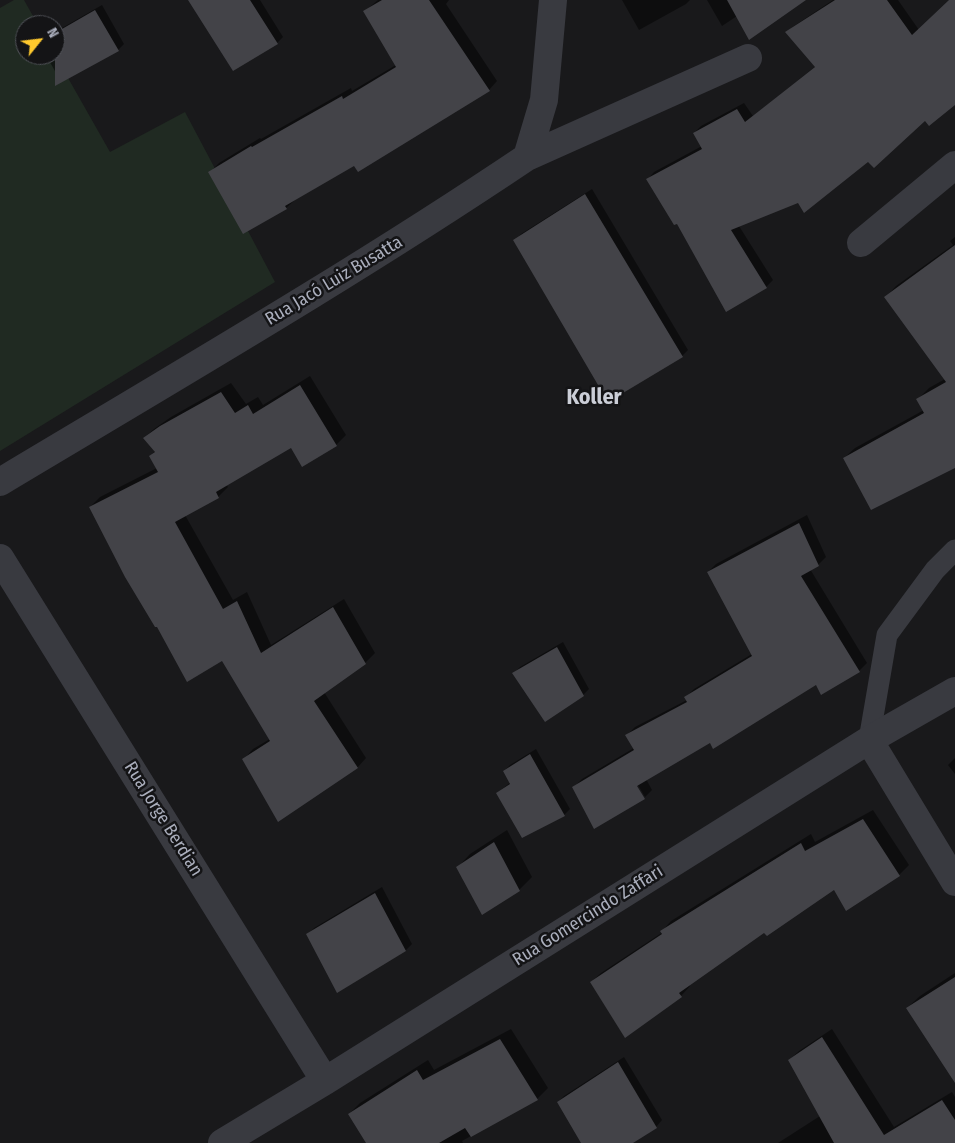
<!DOCTYPE html>
<meta charset="utf-8">
<style>
body{margin:0}
#map{position:relative;width:955px;height:1143px;overflow:hidden;background:#19191b;font-family:"Fira Sans Condensed",sans-serif}
canvas{display:block}
.north{position:absolute;left:15px;top:15px;width:50px;height:50px;box-sizing:border-box;background:#141416;border:1px solid #505258;border-radius:50%;rotate:61deg;font-size:14px;font-weight:700;line-height:20px;text-align:center;color:#aaaebc}
.north::after{content:'';display:block;margin:auto;width:18px;height:22px;background:#ffc92d;clip-path:polygon(50% 0,100% 100%,50% 72%,0 100%)}
</style>
<div id="map">
<canvas width="955" height="1143"></canvas>
<div class="north">N</div>
</div>
<script>
const ctx = document.querySelector('canvas').getContext('2d');
ctx.lineJoin = 'round';
function fill(path, color) {
  ctx.fillStyle = color;
  ctx.fill(path, 'evenodd');
}
function strokePath(path, color, width, dash) {
  ctx.strokeStyle = color;
  ctx.lineWidth = width;
  ctx.lineCap = dash ? 'butt' : 'round';
  ctx.setLineDash(dash || []);
  ctx.stroke(path);
}
function drawText(font, color, halo, rows, align = 'center') {
  ctx.font = font + ' "Fira Sans Condensed",sans-serif';
  ctx.lineWidth = 5;
  ctx.setLineDash([]);
  ctx.textBaseline = 'middle';
  ctx.strokeStyle = halo;
  ctx.fillStyle = color;
  for (const [text, x, y, turn = 0] of rows) {
    ctx.save();
    ctx.translate(x, y);
    ctx.rotate((+turn || 0) * Math.PI / 180);
    ctx.textAlign = isNaN(turn) ? turn : align;
    if (halo) ctx.strokeText(text, 0, 0);
    ctx.fillText(text, 0, 0);
    ctx.restore();
  }
}
fill(new Path2D(`
 M14,0h10l14,25h-13v30h30l55,97 75,-40 90,170 -275,169v-443z`), '#202a22');
fill(new Path2D(`
 M190,0h70l23,37 -6,6z
 M378,0h71l-3,4 51,77 -8,9 -134,74 -60,36 -9,8 -76,-36 9,-9 41,-25 1,1 90,-51 1,3 44,-26 -31,-54z
 M622,0h68l-4,4 -47,26z
 M707,0h91l-61,16 -15,10z
 M833,0h65l21,30 31,-30h5v104l-30,15 -127,82 -59,25 34,54 -7,7 -89,-65 -29,-43 6,-7 48,-26 -8,-13 7,-7 43,-23 9,13 63,-50 -29,-34 7,-6z
 M102,5l22,39 -6,6 -57,32 -15,-27h9v-23z
 M592,189l96,161 -6,6 -167,-115 6,-7z
 M955,237v228l-111,-7 11,-10 69,-38 -6,-11 11,-11 16,-9 -59,-82 10,-11 57,-41 -3,-4z
 M310,376l36,59 -10,10 -45,1 -65,38 2,3 -10,10 -33,18 48,85 14,-8 24,53 73,-46 31,54 -10,10 -41,29 42,66 -9,10 -113,-9 9,-10 17,-10 -47,-79 -133,-153 10,-10 57,-29 -7,-12 5,-5 -11,-13 10,-9 17,-12 60,-34 15,21 12,-7 5,8z
 M807,515l19,42 -8,8 -8,4 57,94 -8,8 -43,13 -106,57 -64,38 6,11 -7,7 -10,-17 -2,1 10,17h2l-50,30 -21,-41 8,-8 52,-31 -7,-13 8,-8 52,-27 -1,-3 8,-8 58,-35 -44,-82 8,-8z
 M563,642l26,47 -6,6 -69,-22 6,-6z
 M536,749l34,60 -6,6 -67,-22 14,-11 -7,-11 6,-6z
 M955,758v16l-7,-9z
 M873,810l36,55 -10,10 -53,34 -11,-21 -70,43 -76,53 1,2 -9,10 -90,-14 10,-9 62,-41 -1,-1 9,-10 140,-87 4,8z
 M507,830l25,47 -13,13 -36,23 -25,-46 12,-13z
 M382,887l30,57 -6,6 -69,41 -29,-57 6,-6z
 M955,973v102l-48,-67 13,-12z
 M511,1029l37,59 -11,11 -75,42 1,2h-96l-18,-29 11,-11 68,-43 6,10z
 M832,1029l62,98 58,-35 3,5v46h-177l42,-27 -31,-56 10,-9z
 M624,1057l38,63 -6,7 -25,16h-48l-25,-41 6,-6z`), '#0007');
fill(new Path2D(`
 M188,0h62l28,44 -45,27z
 M382,0h47l61,91 -132,81 -4,-6 -69,40 2,3 -44,25 -35,-62 43,-26 1,1 90,-51 1,3 53,-32 -33,-56z
 M727,0h79l-57,40z
 M835,0h52l25,35 37,-35h6v105l-26,21 -4,-5 -51,47 -6,-6 -64,51 -6,-10 -67,27 36,58 -41,24 -49,-88 -3,1 -28,-46 56,-30 -9,-16 44,-24 8,13 70,-55 -30,-35z
 M95,10l24,41 -64,35v-53z
 M585,194l98,163 -75,45 -95,-162z
 M955,245v223l-84,42 -28,-52 81,-45 -8,-14 30,-17 -62,-85z
 M300,385l37,61 -35,21 -11,-19 -75,44 3,6 -44,24 48,87 14,-8 24,52 72,-46 33,57 -52,37 44,67 -80,54 -36,-63 28,-18 -48,-80 -35,21 -30,-55h-2l-30,-50 -36,-70 69,-35 -9,-16 6,-4 -12,-14 17,-12 61,-34 14,21 13,-8 5,9z
 M799,523l20,43 -18,10 59,96 -39,23 -5,-10 -103,64 -3,-6 -73,43 8,13 -51,30 -22,-42 62,-37 -9,-15 62,-33 -3,-5 68,-41 -45,-84z
 M557,647l27,49 -39,26 -33,-49z
 M530,754l35,62 -43,22 -26,-45 14,-9 -7,-13z
 M863,819l37,57 -54,35 -12,-21 -67,46 -3,-3 -85,60 3,4 -57,41 -35,-56 72,-48 -2,-3 141,-88 4,8z
 M494,842l26,49 -38,24 -26,-48z
 M375,893l31,58 -69,42 -31,-59z
 M955,977v106l-49,-75z
 M822,1037l62,98 58,-35 13,20v23h-121l-46,-83z
 M500,1039l38,61 -67,37 -6,-9 -26,15h-73l-18,-29 69,-44 6,10z
 M618,1062l39,66 -24,15h-52l-24,-41z`), '#434348');
strokePath(new Path2D(`
 M869,740l18,-105 48,-65 20,-20`), '#393a40', 21);
strokePath(new Path2D(`
 M527,157l221,-99
 M861,243l94,-78
 M0,482c177,-106 356,-210 527,-325l17,-57 9,-100
 M0,558l325,523
 M869,740l86,142
 M222,1143l103,-62 544,-341 86,-49`), '#393a40', 28);
drawText('18px', '#aaaebc', '#141416', [
 ["Rua Jacó Luiz Busatta",334,281,-31],
 ["Rua Jorge Berdian",163,819,58],
 ["Rua Gomercindo Zaffari",588,916,-32]
]);
drawText('bold 22px', '#cbced7', '#141416', [
 ["Koller",594,398]
]);
</script>
